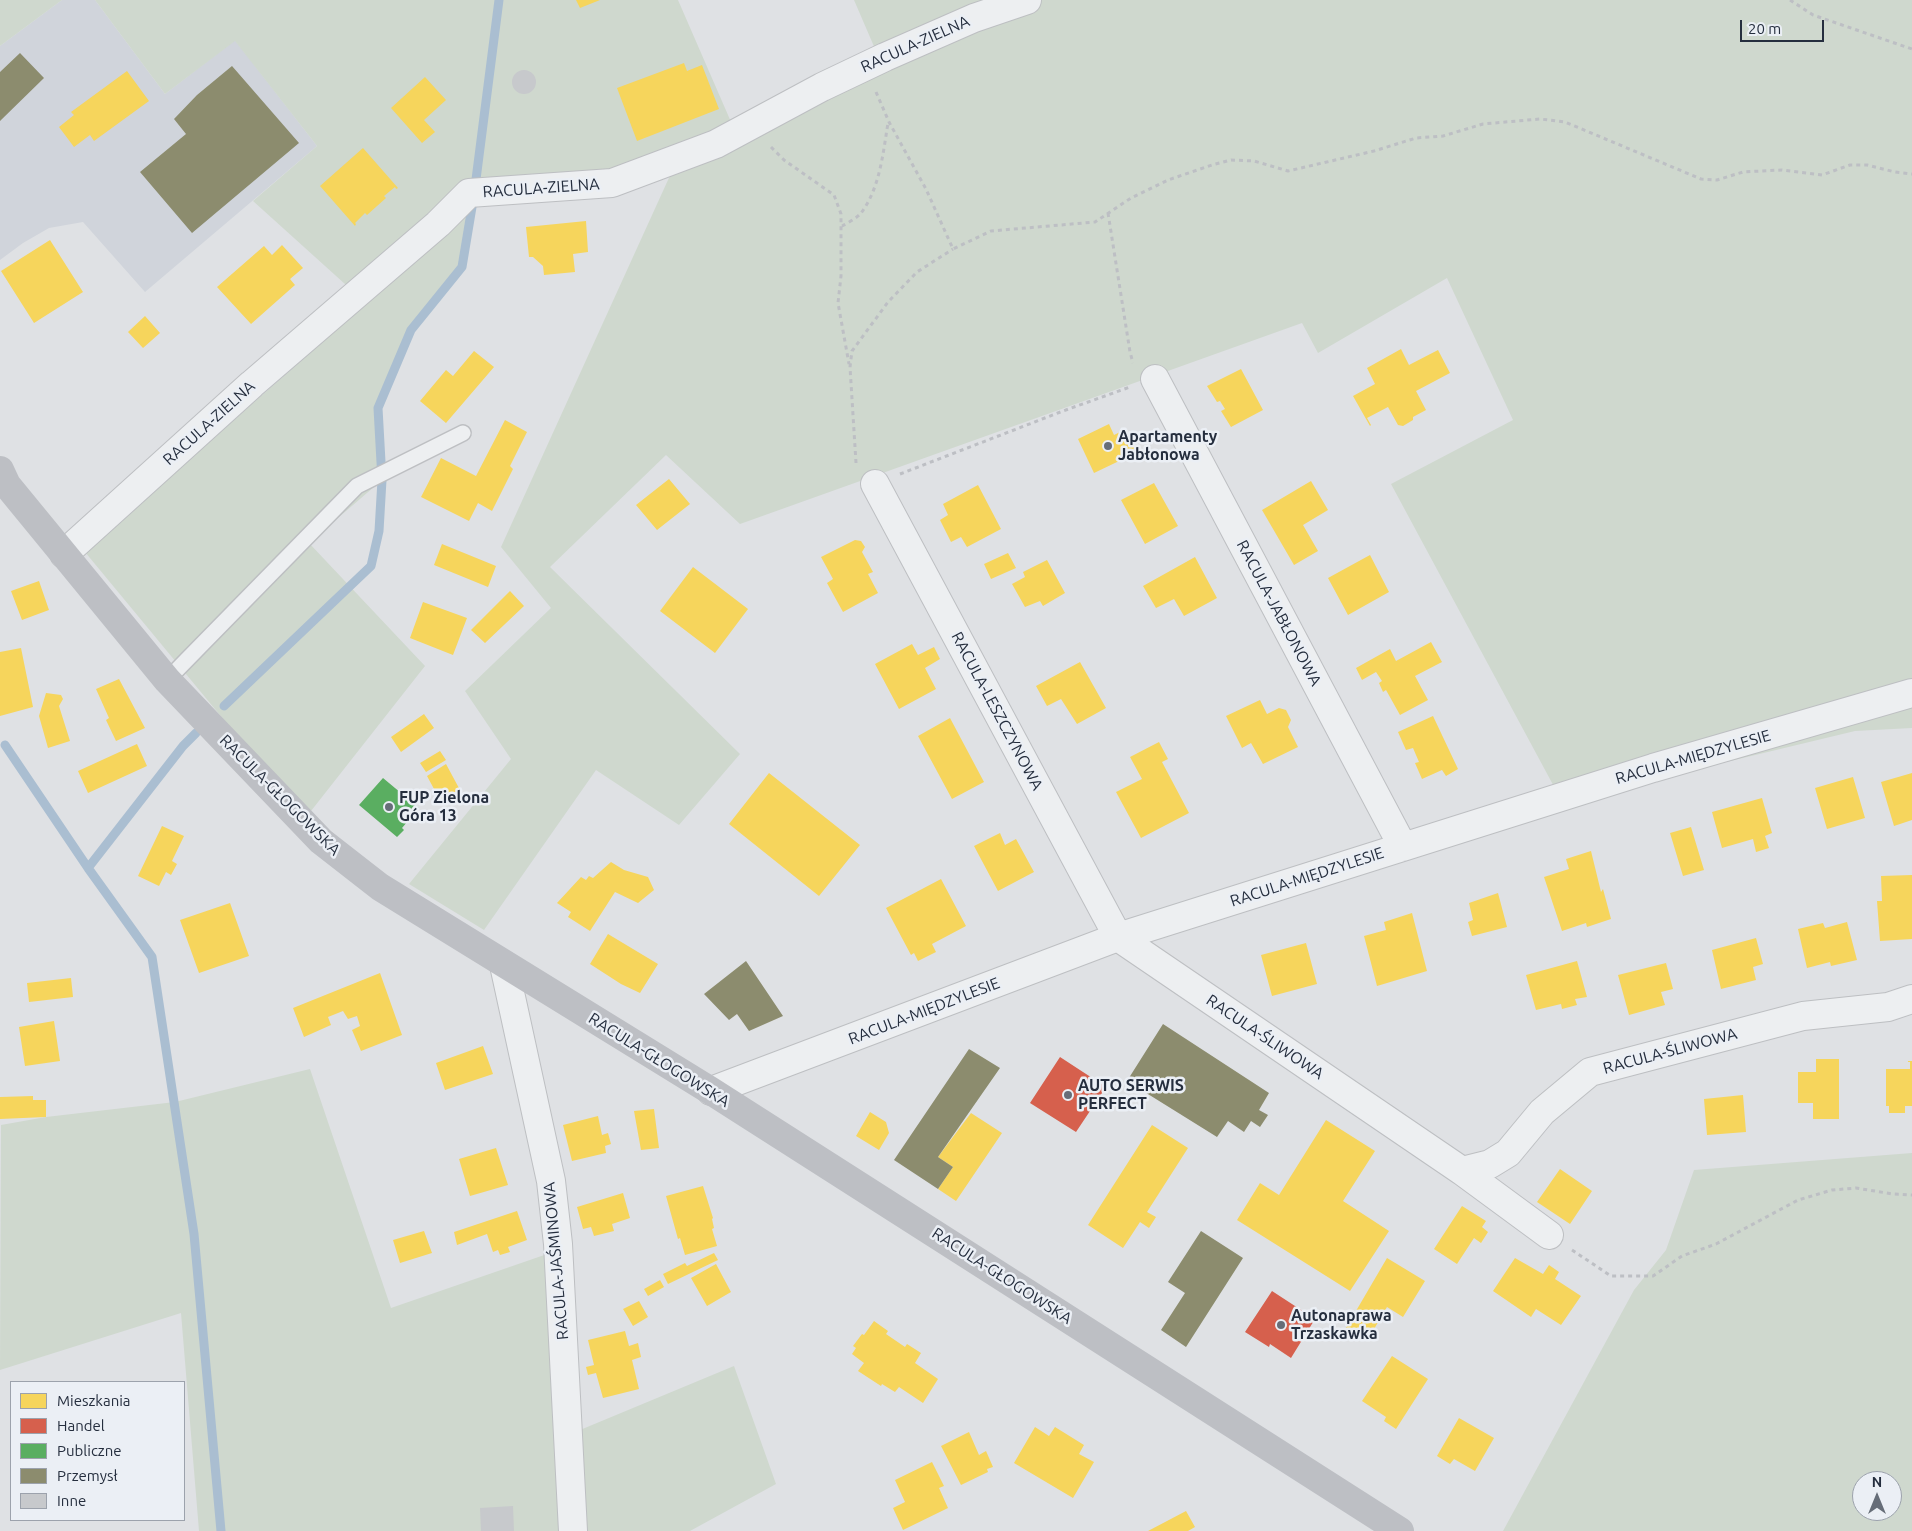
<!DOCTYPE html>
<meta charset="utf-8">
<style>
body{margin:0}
#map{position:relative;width:1912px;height:1531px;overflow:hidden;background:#dfe1e4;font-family:Ubuntu,sans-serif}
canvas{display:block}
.legend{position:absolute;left:10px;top:1381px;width:175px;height:140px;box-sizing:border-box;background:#ebeff5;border:1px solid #9ca2ac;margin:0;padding:6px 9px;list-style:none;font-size:15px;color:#252e3e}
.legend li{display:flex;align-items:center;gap:10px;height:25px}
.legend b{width:25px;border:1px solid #9ca2ac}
.north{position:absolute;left:1852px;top:1471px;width:50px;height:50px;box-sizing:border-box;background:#ebeff5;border:1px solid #9ca2ac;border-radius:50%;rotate:0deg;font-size:14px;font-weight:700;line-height:20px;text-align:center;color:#252e3e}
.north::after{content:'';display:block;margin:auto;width:18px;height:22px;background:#666d78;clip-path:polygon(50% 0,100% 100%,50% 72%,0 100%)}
.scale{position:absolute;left:1740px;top:20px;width:84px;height:22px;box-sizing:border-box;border:2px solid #252e3e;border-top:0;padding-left:6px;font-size:15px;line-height:18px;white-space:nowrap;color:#252e3e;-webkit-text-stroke:4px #ebeff5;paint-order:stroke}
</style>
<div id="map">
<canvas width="1912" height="1531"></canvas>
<ul class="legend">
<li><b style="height:14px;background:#f6d55c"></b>Mieszkania</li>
<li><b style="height:14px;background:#d6604d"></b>Handel</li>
<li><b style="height:14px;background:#5aae61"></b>Publiczne</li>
<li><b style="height:14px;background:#8c8c6e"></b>Przemysł</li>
<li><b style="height:14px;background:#c7c9cc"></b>Inne</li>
</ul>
<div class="north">N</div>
<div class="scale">20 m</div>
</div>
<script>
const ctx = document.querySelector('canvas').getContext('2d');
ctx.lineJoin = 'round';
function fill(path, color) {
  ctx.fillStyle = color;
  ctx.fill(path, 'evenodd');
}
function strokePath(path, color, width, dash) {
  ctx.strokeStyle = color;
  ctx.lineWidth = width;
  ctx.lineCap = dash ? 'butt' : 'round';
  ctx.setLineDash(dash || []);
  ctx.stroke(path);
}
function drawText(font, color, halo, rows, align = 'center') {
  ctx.font = font + ' Ubuntu,sans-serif';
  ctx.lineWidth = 5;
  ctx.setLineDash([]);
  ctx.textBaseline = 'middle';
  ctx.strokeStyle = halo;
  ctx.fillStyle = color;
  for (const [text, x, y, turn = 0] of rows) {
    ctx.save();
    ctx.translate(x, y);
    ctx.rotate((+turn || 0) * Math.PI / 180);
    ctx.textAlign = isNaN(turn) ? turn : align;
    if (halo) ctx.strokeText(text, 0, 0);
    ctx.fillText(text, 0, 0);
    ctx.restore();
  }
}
fill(new Path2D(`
 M62,0h33l70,94 70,-54 82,106 -172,146 -62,-70 -34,6 -26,15 -23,17v-214z`), '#d0d4db');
fill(new Path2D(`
 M0,0h62l-62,46z
 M95,0h583l60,138 144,-73 -28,-65h1058v728l-57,3 -212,51 -78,25 -174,-323 122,-64 -66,-142 -129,75 -16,-30 -562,201 -74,-69 -116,112 190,187 -61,71 -83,-55 -112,160 -75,-46 102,-125 -46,-68 86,-83 -50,-61 172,-378 -199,26 -12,72 -51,63 -33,78 4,72 -73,63 116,123 -114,145 -63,-62 -163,-197 281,-249 -113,-102 64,-55 -82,-105 -70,53z
 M310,1069l81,239 162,-56 15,183 166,-69 42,118 -86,47h-491l-18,-218 -181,57 1,-245 45,-8 129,-15z
 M1912,1153v378h-409l131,-241 32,-40 28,-80zM1862,1481h30v30h-30z`), '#cfd8ce');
fill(new Path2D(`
 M576,0h24l-20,8z
 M684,63l3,8 15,-6 17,44 -82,32 -20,-53z
 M127,71l22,30 -55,40 -4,-6 -16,12 -15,-20 15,-12 -3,-3z
 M425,77l21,23 -22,20 11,12 -13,11 -31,-35z
 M363,148l35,40 -2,1 -1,-2 -11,9 2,2 -19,17 -2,-2 -10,10 1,1 -1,2 -35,-40z
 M586,221l2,31 -15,2 2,18 -31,3 -1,-9 -10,-9h-4l-3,-30z
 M50,240l33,52 -49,31 -33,-52z
 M282,245l21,23 -13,11 5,6 -44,39 -34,-37 47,-41 8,9z
 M145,316l15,17 -17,15 -15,-16z
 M1401,349l8,16 29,-15 12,23 -34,18 10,19 -13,7v3l-10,6 -5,-1 -10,-18 -21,11 4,7 -1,1 -17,-30 22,-12 -8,-16z
 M474,351l20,16 -48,56 -26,-22 26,-31 7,6z
 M1241,369l22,41 -32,17 -10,-16 4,-2 -5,-8 -3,1 -10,-16z
 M505,420l22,12 -17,34 3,3 -21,42 -14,-8 -9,18 -48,-24 20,-39 35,18z
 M1109,424l5,11 12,-6 12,23 -44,21 -16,-34z
 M669,479l21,25 -33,26 -21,-25z
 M1311,481l17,29 -25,15 15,26 -24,14 -32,-55z
 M1154,483l24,43 -33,18 -24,-44z
 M978,485l23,44 -34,18 -6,-10 -10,5 -11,-22 8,-5 -5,-11z
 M855,540l6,1 4,6 -3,5 11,20 -5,2 10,19 -35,19 -16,-29 6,-4 -12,-22z
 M442,544l54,22 -8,21 -54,-22z
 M1008,553l8,15 -25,11 -7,-15z
 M1370,555l19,37 -41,23 -20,-37z
 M1195,557l22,41 -33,18 -10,-17 -18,9 -13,-22z
 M1047,560l18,33 -22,13 -3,-5 -15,6 -13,-23 13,-7 -2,-5z
 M693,567l55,42 -33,44 -55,-42z
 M39,581l10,29 -27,10 -11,-29z
 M510,591l14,15 -39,37 -14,-13z
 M423,602l44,16 -14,37 -43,-17z
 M1431,642l11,20 -27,14 13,24 -28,15 -14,-25 -3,2 -4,-9 3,-2 -6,-9 -14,8 -6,-12 34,-19 6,12z
 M912,644l6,11 16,-8 6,12 -15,9 11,21 -37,20 -24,-45z
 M21,648l12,59 -33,9v-64z
 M1080,662l26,46 -29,16 -16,-25 -14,7 -11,-20z
 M119,679l26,49 -29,13 -10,-21 3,-2 -13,-29z
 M46,693l15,2 2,4 -4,7 11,35 -22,7 -9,-32z
 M1260,700l7,14 12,-6 7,2 5,10 -3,7 10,20 -35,17 -12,-21 -9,5 -16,-32z
 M424,714l10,14 -33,24 -10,-15z
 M1433,716l25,53 -12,7 -4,-6 -20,9 -7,-16 4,-1 -6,-14 -7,2 -8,-18z
 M950,718l34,64 -32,17 -34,-63z
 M1159,742l9,17 -6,3 27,51 -48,25 -25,-46 26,-13 -12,-22z
 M137,744l10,22 -59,27 -10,-22z
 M440,751l6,9 -20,12 -6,-9z
 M446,764l14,26 -20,10 -13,-24z
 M769,773l91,72 -41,51 -90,-72z
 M1912,773v47l-18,6 -13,-44z
 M1853,777l12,41 -38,11 -12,-41z
 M1762,798l10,35 -7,3 4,12 -13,4 -3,-13 -31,9 -10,-36z
 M162,826l22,10 -12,25 5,3 -6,11 -5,-3 -7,14 -21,-10z
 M1691,827l13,43 -21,6 -13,-43z
 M1000,833l5,12 11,-6 18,33 -36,19 -24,-45z
 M1591,851l10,41 2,-3 8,30 -24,8 -1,-4 -24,8 -18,-54 25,-8 -3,-10z
 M611,862l13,8 24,7 6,13 -16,13 -23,-11 -25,39 -22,-14 3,-5 -14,-9 24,-26 5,3 3,-4 4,2z
 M1912,875v64l-32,2 -3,-40h5l-1,-25z
 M941,879l25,47 -34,18 4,8 -18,9 -4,-8 -3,2 -25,-47z
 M1498,893l9,34 -35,9 -4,-14 5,-2 -4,-17z
 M230,903l19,53 -50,17 -19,-53z
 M1412,913l15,58 -50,15 -13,-50 22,-6 -2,-8z
 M1847,922l10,38 -26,6 -1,-4 -23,6 -9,-39 25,-6 2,5z
 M608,934l50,30 -18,29 -19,-9 -31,-20z
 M1756,938l7,26 -10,3 3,13 -35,9 -9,-39z
 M1306,943l11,41 -45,12 -11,-41z
 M1577,961l10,36 -12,2 2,6 -15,4 -1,-5 -25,6 -10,-35z
 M1666,963l7,26 -12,3 4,13 -36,10 -11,-40z
 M380,973l22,62 -41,16 -9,-21 8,-4 -3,-10 -9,3 -5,-8 -15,6 3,8 -27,12 -11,-29z
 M71,978l2,19 -44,5 -2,-19z
 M54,1021l6,40 -35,5 -6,-39z
 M483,1046l10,28 -48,16 -9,-27z
 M1816,1059h23v60h-26v-16h-15v-31h18z
 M1908,1061h4v45h-7v7h-16v-7h-3v-37h24v-7h-2z
 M1743,1095l3,37 -39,3 -3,-36z
 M33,1096v4h13v17l-46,2v-22z
 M654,1109l5,39 -18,2 -7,-39z
 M870,1112l16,10 3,11 -10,17 -23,-14z
 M971,1113l31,20 -46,68 -18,-12 15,-22 -15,-10z
 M598,1116l4,19 6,-2 3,11 -6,2 1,7 -34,8 -9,-36z
 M1326,1120l49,31 -32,50 46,30 -39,60 -113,-71 23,-37 19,12z
 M1152,1125l36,23 -41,64 9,5 -7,11 -9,-6 -17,26 -35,-23z
 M496,1148l12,37 -38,11 -11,-37z
 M1560,1169l32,22 -22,33 -33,-22z
 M703,1186l10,32 -1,1 2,9 -2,1 5,17 -32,9 -5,-17 -2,1 -12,-43z
 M623,1193l7,25 -18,6 2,7 -20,5 -3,-9 -8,2 -6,-22z
 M1462,1206l24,15 -4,6 6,5 -7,11 -7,-5 -17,26 -23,-15z
 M517,1211l10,29 -19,7 2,5 -10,3 -2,-5 -5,2 -6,-18 -30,11 -3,-13z
 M424,1231l8,22 -32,10 -7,-23z
 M714,1253l4,7 -50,24 -5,-10 22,-11 2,3z
 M1387,1258l38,23 -22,36 -16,-10 -20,34 -21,-13z
 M1515,1258l28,16 6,-9 10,7 -4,7 26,17 -20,29 -25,-16 -5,8 -38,-26z
 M716,1264l15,28 -24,14 -16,-28z
 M660,1280l4,7 -16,9 -4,-7z
 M639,1301l9,16 -15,9 -10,-17z
 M874,1321l14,10 -2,3 19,13 2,-3 14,9 -6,10 23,16 -15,24 -24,-16 -4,5 -13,-8 -1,2 -23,-15 6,-8 -12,-9 4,-6 -3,-2 9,-12 2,1z
 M625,1331l4,15 9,-3 3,14 -9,3 7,29 -36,9 -7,-25 -8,2 -2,-8 8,-2 -6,-25z
 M1392,1356l36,23 -32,50 -12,-8 2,-4 -24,-16z
 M1459,1418l35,20 -19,33 -21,-12 -4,5 -13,-8z
 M1035,1427l14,9 6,-9 29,18 -5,9 15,8 -21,36 -59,-35z
 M969,1432l10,23 7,-4 7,16 -6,2 1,3 -27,13 -20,-39z
 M932,1462l12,24 -5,2 9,20 -45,22 -10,-22 12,-6 -10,-22z
 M1186,1511l9,16 -7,4h-40z`), '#f6d55c');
fill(new Path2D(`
 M1060,1057l46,30 -30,45 -46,-29z
 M1272,1291l43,28 -24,39 -21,-14 -1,3 -24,-15z`), '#d6604d');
fill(new Path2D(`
 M383,778l36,30 -17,20 2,2 -7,7 -38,-32z`), '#5aae61');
fill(new Path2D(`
 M20,53l24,25 -44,43v-49z
 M232,66l67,77 -107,90 -52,-61 46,-38 -12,-15 23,-24z
 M746,961l37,55 -34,15 -12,-17 -8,6 -25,-26z
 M1163,1024l106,69 -10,17 9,5 -8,12 -9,-6 -7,11 -16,-11 -11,16 -90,-56z
 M969,1049l31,19 -62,89 15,10 -15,22 -44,-29z
 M1201,1231l42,27 -57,89 -25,-17 24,-37 -17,-11z`), '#8c8c6e');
strokePath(new Path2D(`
 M224,706l147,-140 8,-35 3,-51 -4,-72 33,-78 51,-63 12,-72 25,-195
 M5,745l83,123 64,89 42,277 27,297
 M88,868l95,-122 13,-13`), '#aabed1', 9);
fill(new Path2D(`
 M512 82a12 12 0 1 1 24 0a12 12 0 1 1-24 0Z
 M513,1506l1,25h-33l-1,-23z`), '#c7c9cc');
const lane = new Path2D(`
 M167,680l190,-194 106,-53`);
const street = new Path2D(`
 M1155,379l248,468
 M875,484l243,453 344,234 87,64
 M64,554l188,-170 186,-160 31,-31 143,-10 104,-39 106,-57 63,-30 89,-39 53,-18
 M504,965l47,216 7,63 15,287
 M711,1091l407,-154 535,-169 259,-75
 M1462,1171l28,-7 18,-11 34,-41 48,-40 213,-56 85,-9 24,-8`);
strokePath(lane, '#bdbfc2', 18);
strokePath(street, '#bdbfc2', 30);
strokePath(new Path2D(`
 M1790,0l23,15 99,34
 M876,92l13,30 37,67 27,60 38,-18 104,-9 36,-24 37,-18 44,-15 19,-5 23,1 34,10 86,-20 42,-13 27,-2 40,-12 57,-5 25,3 136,57 16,1 26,-8 18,-1 21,-1 40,5 28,-10h17l28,7 17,2
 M771,147l13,13 50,35 7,19v62l-3,27 11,61
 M1108,213l22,139 3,11
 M842,226c6,-3 15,-8 19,-13 19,-25 22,-60 27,-90
 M856,463l-6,-96 2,-16 36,-49 29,-30 36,-23
 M900,474l163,-63 67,-24
 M1572,1250l39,26h42l29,-20 34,-12 82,-44 34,-10 24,-2 37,6 19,1`), '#bdbfc4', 3, [4, 4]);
strokePath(lane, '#edeff1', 15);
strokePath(street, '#edeff1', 28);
strokePath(new Path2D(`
 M0,470l7,15 160,195 154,161 59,46 331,204 689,440`), '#bdbfc4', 28);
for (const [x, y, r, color] of [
 [1108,446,5,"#666d78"],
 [389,807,5,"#666d78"],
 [1068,1095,5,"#666d78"],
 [1281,1325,5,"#666d78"]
]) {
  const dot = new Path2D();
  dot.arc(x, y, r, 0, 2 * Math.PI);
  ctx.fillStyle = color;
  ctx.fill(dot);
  strokePath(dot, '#ebeff5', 2);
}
drawText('16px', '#252e3e', '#ebeff5', [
 ["RACULA-ZIELNA",915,44,-24],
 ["RACULA-ZIELNA",541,188,-4],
 ["RACULA-ZIELNA",209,423,-42],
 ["RACULA-JABŁONOWA",1279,613,62],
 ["RACULA-LESZCZYNOWA",997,711,62],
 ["RACULA-MIĘDZYLESIE",1693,757,-16],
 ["RACULA-GŁOGOWSKA",280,795,45],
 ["RACULA-MIĘDZYLESIE",1307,877,-18],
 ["RACULA-MIĘDZYLESIE",924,1011,-21],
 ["RACULA-ŚLIWOWA",1265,1037,34],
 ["RACULA-ŚLIWOWA",1670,1051,-15],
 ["RACULA-GŁOGOWSKA",659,1060,32],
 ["RACULA-JAŚMINOWA",556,1261,-95],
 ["RACULA-GŁOGOWSKA",1002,1276,33]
]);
drawText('bold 16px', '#252e3e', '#ebeff5', [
 ["Apartamenty",1118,437],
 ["Jabłonowa",1118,455],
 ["FUP Zielona",399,798],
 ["Góra 13",399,816],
 ["AUTO SERWIS",1078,1086],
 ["PERFECT",1078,1104],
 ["Autonaprawa",1291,1316],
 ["Trzaskawka",1291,1334]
], 'left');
</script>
